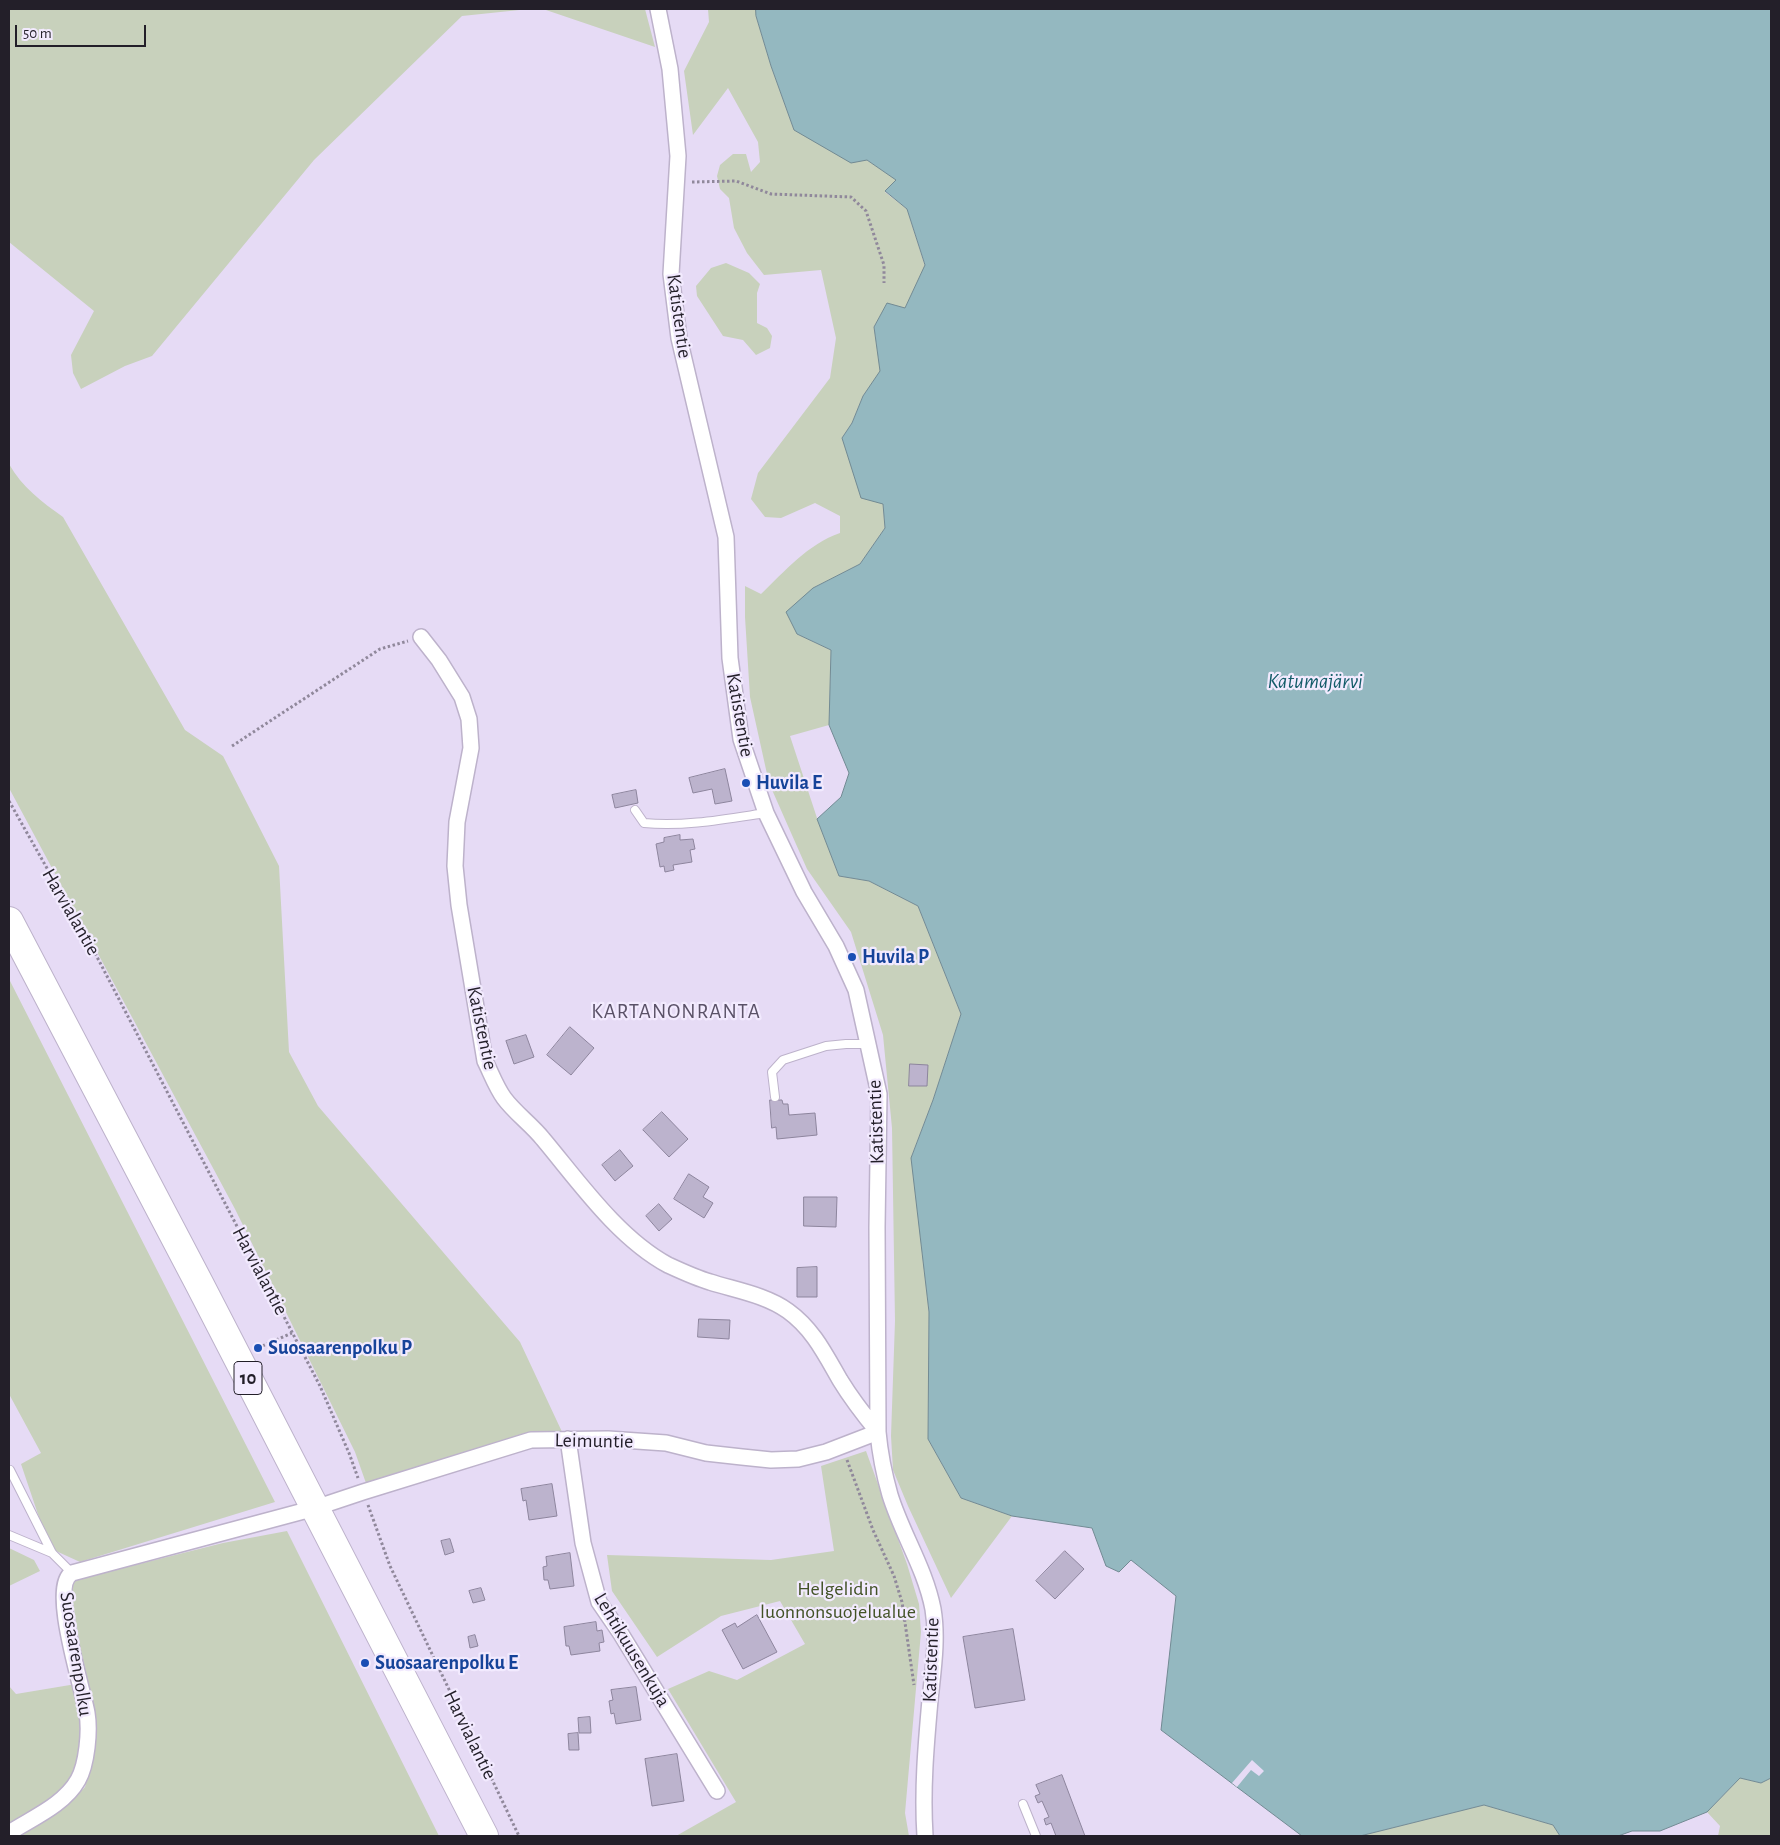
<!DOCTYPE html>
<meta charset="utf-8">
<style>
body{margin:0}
#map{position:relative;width:1780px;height:1845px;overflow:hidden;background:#e6dbf5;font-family:"Alegreya Sans",sans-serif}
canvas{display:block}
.frame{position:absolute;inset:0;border:10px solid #231f29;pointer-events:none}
.scale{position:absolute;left:15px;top:25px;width:131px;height:22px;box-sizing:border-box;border:2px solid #231f29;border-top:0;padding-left:6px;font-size:15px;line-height:18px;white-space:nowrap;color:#231f29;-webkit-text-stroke:4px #f2eafe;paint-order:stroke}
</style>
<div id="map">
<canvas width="1780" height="1845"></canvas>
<div class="frame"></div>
<div class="scale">50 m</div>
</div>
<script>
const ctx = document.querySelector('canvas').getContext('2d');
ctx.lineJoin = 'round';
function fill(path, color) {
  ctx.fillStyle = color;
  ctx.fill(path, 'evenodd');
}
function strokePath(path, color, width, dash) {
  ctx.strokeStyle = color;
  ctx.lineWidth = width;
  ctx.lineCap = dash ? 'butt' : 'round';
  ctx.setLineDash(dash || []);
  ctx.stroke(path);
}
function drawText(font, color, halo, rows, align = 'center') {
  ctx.font = font + ' "Alegreya Sans",sans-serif';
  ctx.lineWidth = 4.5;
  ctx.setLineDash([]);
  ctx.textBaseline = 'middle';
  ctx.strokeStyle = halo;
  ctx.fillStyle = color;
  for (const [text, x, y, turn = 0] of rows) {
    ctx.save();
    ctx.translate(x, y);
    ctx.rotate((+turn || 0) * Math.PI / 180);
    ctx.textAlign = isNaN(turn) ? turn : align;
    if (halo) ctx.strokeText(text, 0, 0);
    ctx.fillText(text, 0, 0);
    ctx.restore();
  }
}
fill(new Path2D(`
 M9,9h520l-67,7 -148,144 -162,196 -27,10 -44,23 -8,-16 -2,-18 23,-44 -85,-69z
 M543,9h102l10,38z
 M708,9h48v7l15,50 23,64 73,30 30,20 -12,12 22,17 18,57 -20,43 -18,-5 -13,23 7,44 -18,25 -11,27 -10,15 41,66 2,24 -25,36 -47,24 -16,46 34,16 -2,75 -39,11 27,82 22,58 30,5 49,25 43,108 -28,86 -21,55 17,157 -1,127 33,59 51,18 -61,82 -43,-92 -15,-36 -2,-34 4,-115 -3,-193 -9,-93 -32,-103 -44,-63 -38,-86 -19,-86 -5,-80v-31l16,8c24,-23 47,-50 79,-61v-17l-25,-13 -34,15 -16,-1 -14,-18 7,-26 72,-95 6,-40 -15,-68 -57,5 -17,-22 -13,-25 -5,-30 -9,-9 -3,-13 3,-11 13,-11h13l5,18 9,-10 -2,-20 -30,-54 -35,47 -9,-64 25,-49z
 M726,263l23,10 11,11 -3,9v30l10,5 5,8 -2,12 -14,7 -13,-15 -20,-4 -26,-40 -1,-10 15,-18z
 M9,464c13,23 33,38 54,53l122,213 38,26 56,110 10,186 29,54 202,236 43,92 -196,52 -12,-34 -120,-243 -226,-421z
 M9,979l266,523 -195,60 -24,-11 -10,-13 -25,-74 20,-11 -32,-59z
 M866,1451l41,113 12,40 2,28 -16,181 4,23h-233l60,-34 -68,-113 41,-18 28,9 68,-36 -25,-43 -59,15 -64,41 -45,-66 -5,-36 164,5 63,-9 -13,-85z
 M287,1531l152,305h-421l49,-30 18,-19 9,-37v-36l-13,-61 -10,-63 4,-10 148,-37z
 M9,1548l25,12 6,11 -31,15z
 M76,1684l7,31v33l-7,29 -15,18 -52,32v-141l7,8z
 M1740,1778l21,5 10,-5v58h-53l2,-10 -13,-14z
 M1484,1805l69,20 7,11h-200z`), '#c8d1bc');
const water = new Path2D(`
 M756,9h1015v1769l-10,5 -21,-5 -33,34 -47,19h-28l-14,5h-58l-7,-11 -69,-20 -124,31h-58l-141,-106 15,-134 -45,-36 -12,12 -13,-6 -14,-38 -80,-12 -51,-18 -33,-59 1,-127 -18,-154 22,-58 28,-86 -43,-108 -49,-25 -30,-5 -22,-57 24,-22 8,-24 -20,-48 2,-75 -34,-16 -11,-22 27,-24 47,-24 25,-36 -2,-24 -22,-6 -19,-60 10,-15 11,-27 17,-25 -6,-44 13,-24 18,5 20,-43 -18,-56 -22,-18 11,-11 -29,-20 -16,3 -57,-33 -23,-64 -15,-50z`);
fill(water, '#94b8c0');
strokePath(water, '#728a93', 1);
fill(new Path2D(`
 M1252,1760l12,11 -5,5 -8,-6 -14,17 -5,-4z`), '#e6dbf5');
const building = new Path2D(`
 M725,769l7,32 -17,3 -3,-15 -19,4 -4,-15z
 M636,790l2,13 -23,5 -3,-13z
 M680,835v5l13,-1 2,10 -5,1 2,12 -19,3 1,5 -9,2 -1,-6 -4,1 -4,-23 8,-2v-4z
 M570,1027l24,21 -23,27 -24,-20z
 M526,1035l8,22 -20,7 -8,-23z
 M910,1064l18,1 -1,21h-18z
 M770,1100h12l1,4h5l1,11 26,-2 2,22 -40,4 -1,-12 -4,1z
 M662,1112l26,27 -19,18 -26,-27z
 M620,1150l13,16 -18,15 -13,-16z
 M689,1174l20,13 -6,10 10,6 -9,15 -30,-19z
 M804,1197h33l-1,30 -32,-1z
 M659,1204l13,15 -13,12 -13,-15z
 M817,1267v30h-20v-29z
 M699,1319l31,1 -1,19 -31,-2z
 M552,1484l5,32 -28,4 -3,-20 -3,1 -2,-12z
 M450,1539l4,13 -9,3 -4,-14z
 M1065,1551l19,18 -29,30 -19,-18z
 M570,1553l4,33 -24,3 -2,-9h-4l-1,-13 4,-1 -1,-9z
 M481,1588l4,12 -12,3 -4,-12z
 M757,1615l20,37 -34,17 -21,-39 13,-7 2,4z
 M596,1622l1,9 5,-1 2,12 -5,1 1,8 -29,4 -2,-9h-3l-2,-19z
 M1013,1629l12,71 -50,8 -12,-71z
 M475,1635l3,11 -8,2 -2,-11z
 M636,1687l5,33 -25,4 -2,-11 -3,1 -2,-13 4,-1 -2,-10z
 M590,1717l1,16h-12l-1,-15z
 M578,1733l1,17h-10l-1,-16z
 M677,1754l7,47 -32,5 -7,-47z
 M1062,1775l23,61h-29l-5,-13 -5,2 -2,-6 5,-2 -7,-16 -4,2 -3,-7 5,-2 -4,-9z`);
fill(building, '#bcb3cd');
strokePath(building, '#8d859d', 1);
const lane = new Path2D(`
 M635,810l9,13c40,4 82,-4 122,-10
 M775,1097l-3,-25 11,-12 43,-14 20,-2h22
 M10,1470l42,83 20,20
 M9,1535l43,18
 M1023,1804l13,32`);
const street = new Path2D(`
 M658,9l12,60 8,87 -7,118 8,64 47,199 4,121 11,81 25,74 38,79 32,54 20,44 23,104 -2,133 1,205c2,22 6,42 12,63 12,39 35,73 43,114 5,30 0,61 -3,91 -4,45 -8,90 -5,136
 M568,1439l15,104 16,59 22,32 96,157
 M9,1833c23,-15 55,-28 69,-53 9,-16 12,-49 9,-67 -4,-24 -38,-127 -15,-140l243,-65 48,-16 168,-52 77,-1 58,4 40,10 36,4 29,3 27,-1 28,-7 52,-20c-14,-17 -27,-34 -38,-52 -15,-26 -27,-51 -52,-69 -22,-16 -53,-21 -78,-29 -14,-4 -29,-11 -42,-17 -50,-27 -89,-83 -125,-126 -12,-15 -28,-26 -39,-41 -8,-11 -13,-25 -19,-37l-26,-156 -4,-39 2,-44 14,-74 -2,-29 -7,-22 -23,-37 -18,-23`);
const highway = new Path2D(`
 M9,921l191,364 284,551`);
strokePath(lane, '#bdb2cb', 10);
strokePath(street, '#bdb2cb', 18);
strokePath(highway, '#bdb2cb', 30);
strokePath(new Path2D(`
 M692,182l44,-1 35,13 80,3 15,14 18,54v18
 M232,746l148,-97 28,-8
 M9,801l87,154 224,431 29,67 9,25
 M258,1348l34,-15
 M847,1460l26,70 21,46 8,26 12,83
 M368,1505l22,61 129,270`), '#90889b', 3, [2.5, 2.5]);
strokePath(lane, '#fff', 8);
strokePath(street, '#fff', 15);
strokePath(highway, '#fff', 28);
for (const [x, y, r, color] of [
 [746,783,5,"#1a4fb4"],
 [852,957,5,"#1a4fb4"],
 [258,1348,5,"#1a4fb4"],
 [365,1663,5,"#1a4fb4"]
]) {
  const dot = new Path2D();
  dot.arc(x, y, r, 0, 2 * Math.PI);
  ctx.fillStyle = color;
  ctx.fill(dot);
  strokePath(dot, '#f2eafe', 2);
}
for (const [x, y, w] of [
 [248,1378,28]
]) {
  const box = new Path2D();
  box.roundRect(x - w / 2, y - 16.5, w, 33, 4);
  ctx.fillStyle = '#f2eafe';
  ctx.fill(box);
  strokePath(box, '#231f29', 1);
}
drawText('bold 19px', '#231f29', null, [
 ["10",248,1378]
]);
drawText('20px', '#231f29', '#f2eafe', [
 ["Katistentie",679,316,82],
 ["Katistentie",740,715,80],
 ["Harvialantie",71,912,60],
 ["Katistentie",482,1028,78],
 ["Katistentie",876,1122,-92],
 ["Harvialantie",260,1271,62],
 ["Leimuntie",594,1441,1],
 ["Lehtikuusenkuja",632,1650,59],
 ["Suosaarenpolku",76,1654,81],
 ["Katistentie",931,1660,-88],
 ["Harvialantie",470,1735,64]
]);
drawText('bold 20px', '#164399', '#f2eafe', [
 ["Huvila E",756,783],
 ["Huvila P",862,957],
 ["Suosaarenpolku P",268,1348],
 ["Suosaarenpolku E",375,1663]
], 'left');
drawText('20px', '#425226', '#f2eafe', [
 ["Helgelidin",838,1589],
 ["luonnonsuojelualue",838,1612]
]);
drawText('italic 21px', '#135c69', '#f2eafe', [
 ["Katumajärvi",1315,682]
]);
ctx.letterSpacing = '1px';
drawText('21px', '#5b5268', '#f2eafe', [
 ["KARTANONRANTA",676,1012]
]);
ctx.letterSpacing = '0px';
</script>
